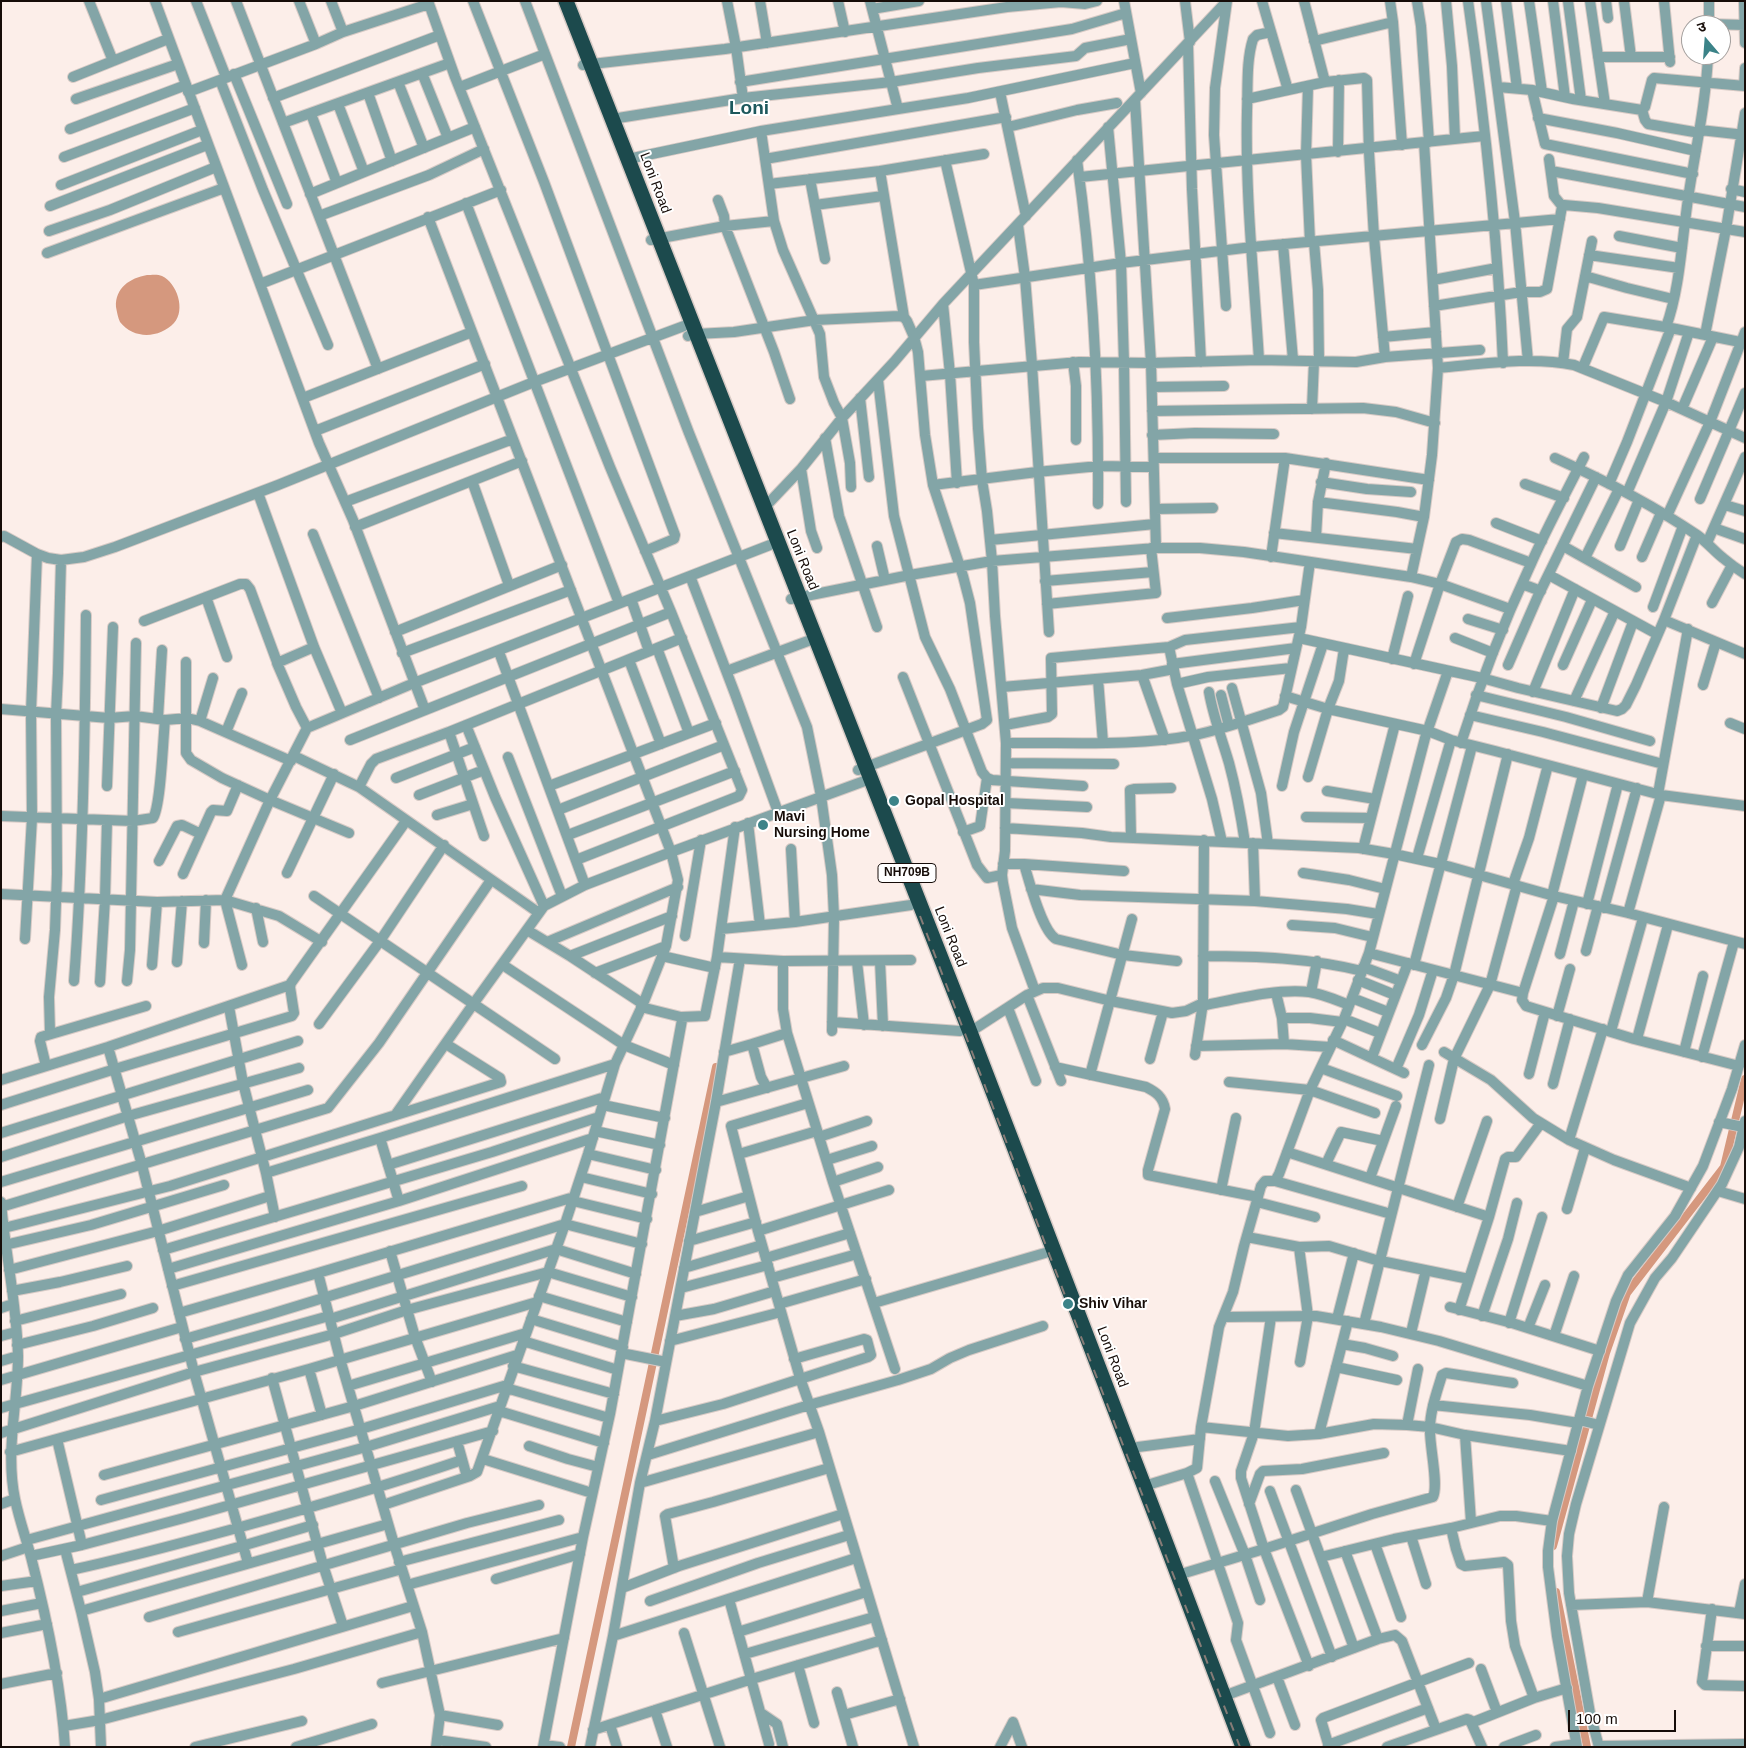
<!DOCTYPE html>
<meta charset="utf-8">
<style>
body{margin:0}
#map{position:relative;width:1746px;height:1748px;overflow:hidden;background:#fceee9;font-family:Arial,"Noto Sans Devanagari",sans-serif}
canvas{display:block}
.frame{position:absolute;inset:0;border:2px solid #160c08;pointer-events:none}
.north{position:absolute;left:1681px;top:15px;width:50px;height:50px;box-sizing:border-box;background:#fff;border:1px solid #a29e9c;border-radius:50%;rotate:342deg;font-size:14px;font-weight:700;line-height:20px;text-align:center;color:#160c08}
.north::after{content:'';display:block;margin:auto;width:18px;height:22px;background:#3b8388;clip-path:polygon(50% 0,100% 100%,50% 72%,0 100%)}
.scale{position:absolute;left:1568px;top:1710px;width:108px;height:22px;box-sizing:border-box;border:2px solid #160c08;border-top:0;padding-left:6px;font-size:15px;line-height:18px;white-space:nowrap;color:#160c08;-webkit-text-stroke:4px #fff;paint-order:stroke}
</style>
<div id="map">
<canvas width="1746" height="1748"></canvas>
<div class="frame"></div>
<div class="north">उ</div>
<div class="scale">100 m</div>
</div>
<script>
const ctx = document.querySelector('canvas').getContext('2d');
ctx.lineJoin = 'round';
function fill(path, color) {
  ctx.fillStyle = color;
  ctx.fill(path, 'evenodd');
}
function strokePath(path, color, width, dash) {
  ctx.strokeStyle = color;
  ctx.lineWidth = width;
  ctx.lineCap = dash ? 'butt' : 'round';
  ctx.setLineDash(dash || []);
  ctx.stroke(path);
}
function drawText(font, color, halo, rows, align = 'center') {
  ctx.font = font + ' Arial,sans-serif';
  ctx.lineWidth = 4;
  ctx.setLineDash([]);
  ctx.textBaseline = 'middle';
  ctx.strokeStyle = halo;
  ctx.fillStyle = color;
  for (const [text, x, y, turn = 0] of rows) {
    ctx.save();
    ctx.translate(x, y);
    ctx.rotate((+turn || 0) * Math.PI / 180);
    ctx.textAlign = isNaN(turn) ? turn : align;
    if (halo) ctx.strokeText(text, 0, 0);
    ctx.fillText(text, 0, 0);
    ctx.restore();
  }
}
fill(new Path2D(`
 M147,275c4,0 11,-1 15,1 15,7 24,34 12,47 -14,15 -40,17 -54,-1 -2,-4 -3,-10 -4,-15 -1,-19 14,-29 31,-32z`), '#d5987e');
strokePath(new Path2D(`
 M1553,1546l53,-193 21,-60 97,-126 21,-88
 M1556,1592l31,155
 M571,1747l145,-680`), '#d5987e', 8);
const minor = new Path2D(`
 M89,1l24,60
 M155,1l164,442 34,77 72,190
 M196,1l30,76
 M236,1l142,368
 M299,1l17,43
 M331,1l12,31
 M428,1l27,76 155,390 61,145 71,178 -3,6 -163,64
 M473,1l71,181 131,353 -1,4 -29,12
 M525,1l164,432 118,294 14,69 11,79 2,42 -2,114
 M727,1l9,46 7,51
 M760,1l7,42
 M838,1l7,31
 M870,1l28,108 70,-11 167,-35
 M1124,1l17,92
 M1185,1l5,41
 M1262,1l26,89
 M1304,1l21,81
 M1390,1l3,21 9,123
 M1417,1l4,25 8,116
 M1446,1l6,65 3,73
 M1468,1c17,120 30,241 35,362
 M1486,1l29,221 13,139
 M1506,1l11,87
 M1529,1l13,91
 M1553,1l12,96
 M1568,1l13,99
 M1590,1l15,103
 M1606,1l2,17
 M1624,1l7,56
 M1664,1l6,61
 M1744,1l1,42
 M872,9l47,-8
 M1709,24l36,1
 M1709,25v-24
 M1314,41l79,-19
 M1188,44l4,145 9,173
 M1598,57h72
 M583,65l142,-16 282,-42 54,-5 24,2 12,-3
 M422,73l26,65
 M234,74l53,130
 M73,77l95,-38
 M220,80l43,110 65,155
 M398,82l26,66
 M740,82l332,-53 54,-16
 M1308,86l-2,69 4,87
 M1744,86l1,-18
 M460,87l85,-33
 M1498,87l34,3 41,9 69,11 3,-3 7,-27 2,-2 91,8
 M1532,90l13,54 148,30
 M188,92l128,-48 27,-12 86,-28
 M1000,92l26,124
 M368,93l24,68
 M273,98l167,-63
 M76,99l102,-35
 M1247,99l78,-17 39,-4 3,2 2,72 5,85 11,120
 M1135,100l16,263 5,185
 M338,104l26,68
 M1642,110l3,10 3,4 52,9
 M311,114l26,69
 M1538,118l79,15 79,18
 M612,119l131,-21 148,-16 87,-14 98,-12 9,-8 46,-9
 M283,123l167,-60
 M1008,127l69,-17 40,-7
 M1108,127l13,136 3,100 2,139
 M70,129l116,-44
 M1700,130l45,5
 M761,131l13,90 9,29 37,84 4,43 10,26 8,15 8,45 1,24
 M1338,152l1,-72
 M64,157l131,-49
 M628,159l133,-28 137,-22
 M765,159l241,-42
 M1549,159l5,37 8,10
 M945,160l29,125v57l4,86 4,52 5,31 5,50 3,55 11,127 -1,108 -3,24 1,8 9,45 23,63
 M1077,160c16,114 22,229 21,344
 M880,171l24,146
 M1551,171l194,36
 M1080,177l404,-41
 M810,179l15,80
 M769,184l111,-13 104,-17
 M61,185l141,-55
 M1731,189l14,3
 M310,194l165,-67
 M718,200l6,16 1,10 49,126 16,47
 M466,203l153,400
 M815,205l68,-9
 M50,206l157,-61
 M319,216l110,-41 55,-26
 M1018,225l7,52 7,88 17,267
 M49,231l61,-21 106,-43
 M1619,236l63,12
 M651,240l74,-14 49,-5
 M1314,242l4,48 1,71
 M1283,244l10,116
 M47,253l177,-65
 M1589,255l90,13
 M1585,276l42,12 46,11
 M1433,280l64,-12
 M260,284l241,-94
 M974,285l147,-22 131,-16 308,-28
 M943,304l7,70 7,109
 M1226,306l-12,-171 1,-47 12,-87
 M1434,306l87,-14h19l7,-3 14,-77 1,-5 2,-2 34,3 147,24
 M1666,327c14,-38 16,-88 22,-128 7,-48 18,-95 20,-144
 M1705,335l21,-106 19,-116
 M688,336l8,-2 38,-2 81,-12 84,-4 5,1 3,4 7,16 4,15 7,83 8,50 30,91 7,27 17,117 -5,4 -124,46
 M1383,337l53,-5
 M1259,360c-5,-83 -14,-166 -12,-249 1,-23 -1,-50 6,-72l4,-4 14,-3
 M1073,362l3,24v54
 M1563,363l4,-34 10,-12 15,-76
 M1583,367l21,-50 67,11 74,15
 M1438,368c45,-4 92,-12 136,-3l92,37 79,36
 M921,376l158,-14 72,1 108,-3 97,2 29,-5 95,-7
 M878,380l16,136 31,121 25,52 32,83 5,6 5,2 91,6
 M1152,387l72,-1
 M303,398l169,-66
 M860,398l9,79
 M1312,409l2,-48
 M1682,409l31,-72
 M1152,411l211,-3 33,4 39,11
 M315,431l170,-67
 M1152,435l43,-2 79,1
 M825,438l14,78 38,111
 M1154,458h131
 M1555,458c49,22 98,47 142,77 10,7 17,16 26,23 7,6 14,11 22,16
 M801,469l10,62 6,17
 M472,481l37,104
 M1321,482l46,7 44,3
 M1525,484l39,14
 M1609,484l18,-42 44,-114
 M933,485l104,-13 62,-6 54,1
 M258,493l56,154 28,66
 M1627,493l39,-91 23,-70
 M1700,499l45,-106
 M345,502l168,-63
 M1318,502l79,10 27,5
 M1725,505l20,6
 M764,508l37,-39 41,-51 52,-56 49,-58 284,-303
 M1155,509l58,-1
 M1667,516l43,-94 35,-90
 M1496,523l46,18
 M355,527l167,-66
 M1714,528l31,11
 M1274,533l143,16
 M313,534l66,164
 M1,537l3,-1 33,18 11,4 13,2 23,-3 31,-10 163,-62 256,-103 150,-56
 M1316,537l2,-35 8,-39
 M990,540l165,-16
 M1707,543l38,-86
 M877,546l8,34
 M1563,546l73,41
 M1620,546l19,-46
 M1271,557l14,-99 144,22
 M1642,557l19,-44
 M1585,558l34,-69
 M1549,575l108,59
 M690,576l45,118 43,118
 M1411,577l13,-60 8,-62 6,-87 -14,-226
 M1045,581l108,-9
 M1522,584l19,7
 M206,597l21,60
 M631,599l18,52
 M791,599l119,-24 82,-14 164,-13h44l44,4 167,25 29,7 70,25
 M1712,603l20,-38
 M1047,604l109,-11 -5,-45
 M1653,607l30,-81
 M1167,618l85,-10 52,-8
 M1468,619l35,11
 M1664,620l81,34
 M144,621l96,-37h6l4,5 27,73
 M395,632l167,-67
 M1299,638l183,40 36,10 99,23 5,-2 4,-4 10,-20 28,-65 33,-85
 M1455,638l38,15
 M1169,647l16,-7 116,-13
 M657,648l32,85
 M499,652l86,233
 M402,653l169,-63
 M1392,659l16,-63
 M629,660l32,84
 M186,662v91l5,7 31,18 48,22 79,33
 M1172,664l124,-16
 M1414,664l26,-80 16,-42 6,-3 7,1 62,23
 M1508,665l30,-69 58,-119
 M1563,665l29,-65
 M727,671l81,-30
 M1142,675l23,65
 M903,677l74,188 10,13 15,-3
 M1098,679l5,64
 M1177,684l31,-7 83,-9
 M1703,685l13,-43
 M1002,687l140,-12 32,-6
 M1232,688l29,105 7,51
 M1209,692c4,24 13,47 20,71 7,26 12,53 16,80
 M1533,692l42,-103
 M1221,695l8,31
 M1476,695l90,22 84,24
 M1285,696l43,13 100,22 23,9 44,11 166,44 84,11
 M1574,701l41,-90
 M1601,708l32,-86
 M1,709l108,9 26,-2 30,4 22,-2 13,3 91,40
 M1470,715l73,17 120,32
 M158,718l4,-68
 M200,721l13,-43
 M1730,723l15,6
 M466,725l29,72 49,109
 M1005,725l43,-8 4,-3 -1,-56 118,-11 8,37 35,115 10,43
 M307,728l-11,-21 -19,-44 37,-16
 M226,732l16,-39
 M449,732l35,104
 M350,740l321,-128
 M1006,743c63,-1 127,4 189,-8 28,-6 56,-16 84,-25l4,-3 18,-80 9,-65
 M1461,743c19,-60 42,-119 69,-177 16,-37 36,-73 54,-109
 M294,756l65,31 180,126
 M508,757l54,139
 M1007,763l107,1
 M1308,777l20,-68 11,-28 5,-32
 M396,778l79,-31
 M107,786l6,-159
 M549,786l167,-63
 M1282,786l12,-54 29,-88
 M359,787l12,-23 5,-5 73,-27 233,-94
 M1327,791l48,8
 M1658,794l30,-165
 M419,795l65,-25
 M1006,803l81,4
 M558,810l166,-65
 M437,815l36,-11
 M1,816l132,5 20,-3c8,-12 10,-80 12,-98
 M1306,817l65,1
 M748,823l12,102
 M735,827l-18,130 66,4 128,-1
 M1005,828l77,5 29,4 248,11 35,6 46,10 114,32 74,17 117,31
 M963,832l17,-6 7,-48
 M568,835l167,-64
 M1131,837l-1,-47 4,-1 37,-1
 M1204,840l-1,163 3,2c30,-6 73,-17 103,-13 14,2 27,8 40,13
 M1253,843l2,58
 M791,849l4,73
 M1363,849l32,-125
 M1417,858l34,-118
 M159,861l18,-35 5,-1 19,9
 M1003,864h21c5,17 18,67 32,75l67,16 54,6
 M1024,864l100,7
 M287,873l47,-99
 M1303,873l46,7 36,9
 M183,874l28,-62 2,-2 14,1 11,-26
 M1513,884l16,-46 19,-73
 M1031,889l49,6 175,6 92,8 31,5
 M1,894l156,8 68,-2 54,16 43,26
 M1552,895l31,-120
 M314,896l241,163
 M1554,896l-31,97 -1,7 4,6 108,33 105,27
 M1587,904l31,-120
 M256,908l7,34
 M1604,908l33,-120
 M1628,913l33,-118
 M1292,925l43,3 37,9
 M721,929l74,-7 116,-17
 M527,930l43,26 73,48
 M685,936l16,-96
 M25,939l7,-121 -1,-106 6,-158
 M547,942l131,-55
 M204,943l2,-43
 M1586,951l12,-45
 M1369,953l154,40
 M1560,954l14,-53
 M570,956l102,-40
 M662,956l53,12
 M1203,956c54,0 106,2 159,15
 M783,961v48l4,24 46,149 62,187
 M880,961l3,65
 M177,962l5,-61
 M857,962l7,63
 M152,965l5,-63
 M242,965l-17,-65 45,-100 37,-72 107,-45 356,-138
 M503,965l121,80 50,20
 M1414,965l58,-219
 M1363,967l38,14
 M595,973l71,-27
 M1358,980l37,15
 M74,981c9,-122 11,-244 12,-366
 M127,981l3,-31 6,-307
 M100,982l5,-83 2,-79
 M1311,992l6,-31
 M1276,993l6,25 2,26
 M1027,995l34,86
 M1352,998l36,14
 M229,1007l14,76 23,90 114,-35 235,-74
 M641,1007l40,10 24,-1 12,-59
 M1008,1008l28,73
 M1557,1016l13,-47
 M1282,1018h28l32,4
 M1344,1019l36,14
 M832,1022l128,9
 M319,1024l61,-83 64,-96
 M1611,1031l32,-113
 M970,1032l57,-37 16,-7h15l53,13 61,12 14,-2 17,-8
 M50,1033l-1,-36 6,-67 2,-56 -1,-159 2,-42 3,-113
 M1637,1039l31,-114
 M1333,1040l71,33
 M752,1044l35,-11
 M1422,1045l24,-47 8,-23 54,-221
 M1196,1046l88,-2 46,3
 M108,1047l34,118 52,207 54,191
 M724,1052l28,-8 9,33 6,11
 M1444,1052l47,28 42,38 36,22 45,20 77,28
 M1684,1052l19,-76
 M1195,1055l8,-52
 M1372,1057l36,-94
 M1702,1057l32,-115
 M1150,1059l13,-47
 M46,1066l-6,-25 1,-4 105,-31
 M1055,1067l91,20c10,5 17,10 19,22l-17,61v5l110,22
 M1321,1068l76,28
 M1396,1069l23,-54 14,-45
 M1529,1074l16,-62
 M1090,1075l42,-156
 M1,1080l107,-33 182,-62
 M1229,1082l81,8 65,23
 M1553,1084l17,-65
 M716,1102l128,-36
 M808,1103l-77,23 27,105 42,147 19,54 95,315
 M1,1105l114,-36 177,-53 2,-3 -4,-26 1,-4 115,-162
 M603,1105l62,13
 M396,1114l78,-111 70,-97 41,-21 86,-33 199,-73
 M1440,1119l14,-60 36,-74 27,-100
 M1719,1122l24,5
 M595,1131l65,14
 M1,1133l297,-92
 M819,1137l48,-16
 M380,1138l19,63
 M1569,1140l34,-111
 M1287,1152l202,65
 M588,1154l68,16
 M739,1154l78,-23
 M1,1157l127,-41 171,-48
 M827,1160l45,-14
 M1326,1164l15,-32 42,9
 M388,1165l217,-68
 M266,1173l9,44
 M581,1177l71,17
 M1370,1178l26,-72
 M1275,1181l116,33
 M1,1182l307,-92
 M833,1182l45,-15
 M1221,1190l15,-72
 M1718,1191l27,8
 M573,1201l74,18
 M1,1202c4,51 16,102 17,154 0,48 -13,95 -3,143 4,20 11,39 16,58 16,62 30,126 34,190
 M1257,1202l58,15
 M1,1207l327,-99 51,-65 112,-163
 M1457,1207l30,-86
 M1567,1209l18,-61
 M695,1212l54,-16
 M4,1228l166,-42 331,-104 -1,-4 -54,-34
 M758,1231l131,-41
 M1247,1237l52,10
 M689,1241l67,-19
 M1,1246l90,-21 133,-40
 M163,1250l329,-98 107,-35
 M390,1251l25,86 17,45
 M766,1258l84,-25
 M684,1268l78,-23
 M168,1269l231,-68 194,-63
 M9,1270l149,-39 112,-35
 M772,1278l85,-24
 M172,1286l350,-100
 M681,1288l87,-23
 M12,1291l48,-9 67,-16
 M539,1296l88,26
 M874,1303l171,-50
 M779,1304l87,-25
 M1450,1307l62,16 88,28
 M1,1308l12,-4
 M1459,1310l30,-93 16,-58 3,-2h8l25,-34
 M179,1313l139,-40
 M675,1316l39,-7 61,-18
 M1482,1316l26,-77 9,-36
 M1223,1317l93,-1 65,11 58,14 149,45
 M1271,1317l-17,116 -13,38v7l23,71 45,117
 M330,1319l226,-70 80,25
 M531,1319l92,28
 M1337,1319l17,-66
 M15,1321l106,-27
 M1509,1323l33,-106
 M1364,1324l65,-259
 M1528,1328l17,-43
 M1411,1333l15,-63
 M1,1336l15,-4
 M1554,1336l20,-60
 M185,1339l86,-25 294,-90 77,20
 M523,1341l95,29
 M670,1341l111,-29
 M1342,1344l23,4 28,8
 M17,1345l76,-19 60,-18
 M621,1353l45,9
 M1,1361l17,-5
 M1300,1362l8,-46 -9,-69 30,-1 47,14 93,19
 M513,1366l101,28
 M1336,1367l61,13
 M309,1369l13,46
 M272,1378l51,187 20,61
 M1,1380l181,-53
 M348,1386l178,-53
 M506,1388l103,30
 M1433,1405l97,10 48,8
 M1,1408l328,-92
 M499,1411l105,32
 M1579,1420l20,5
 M655,1421l68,-17 145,-47 3,-2 -4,-15 -3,-1 -70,20
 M1407,1425l11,-56
 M1201,1427l87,9 31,-2 55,-10 33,1 23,2 35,8 106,16
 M1,1433l193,-61 140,-38 73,-24 141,-38 84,25
 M1319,1434l29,-113
 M1465,1435l6,87
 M57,1439l25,106
 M457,1441l10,36
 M529,1446l39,13 30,8
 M1138,1447l62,-8
 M10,1452l299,-83 228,-67
 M648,1455l161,-50 89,-25 33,-11 19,-11 19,-8 74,-24
 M483,1459l109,34
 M1187,1473l46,135 5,15 -2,17 34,93
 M104,1475l250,-69 163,-51
 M1215,1481l30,74 15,45
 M640,1483l179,-51
 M1144,1486l43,-13 10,-5 4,-41 18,-100 14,-35 11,-46 17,-60 4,-5h10l4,-7 31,-84 34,-71 25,-66 56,-215 23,-67
 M1296,1490l58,158
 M1270,1491l62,166
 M101,1500l260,-71 146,-44
 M1,1504l14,-5
 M1249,1504l11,-30 3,-3 39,-2 82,-16
 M383,1505l87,-29 7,-4 88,-248 23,-70 27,-90 28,-60 23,-58 12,-66 -7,-28 -243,-635
 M1411,1536l15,48
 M27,1540l339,-93 134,-41
 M1375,1544l26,73
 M65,1549l16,62 14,61 4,27 2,48
 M1345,1551l33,88
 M1,1556l27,-9
 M31,1556l51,-11 102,-27 309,-87
 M1321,1557l73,-18 57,-11
 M399,1562l160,-42
 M674,1568l-9,-52 3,-2 45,-12 116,-34
 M71,1570c56,-12 111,-27 166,-42 76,-21 151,-43 225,-68
 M1178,1575l86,-26 108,-35 61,-17c6,-13 -4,-52 -3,-69 0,-18 7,-36 12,-53l4,-2 67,10
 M496,1579l84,-25
 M407,1585l176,-48
 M1,1586l36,-5
 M622,1588l57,-22 164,-52
 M77,1592l165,-46 71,-21
 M729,1599l40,145
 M650,1601l108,-38 91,-28
 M1647,1602l17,-95
 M1571,1605l76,-3 98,12
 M1712,1609l-10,73 3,3 40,1
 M1,1611l41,-8
 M81,1611l307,-87
 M1739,1613l6,-29
 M149,1617l318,-94 72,-18
 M178,1632l224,-63
 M738,1632l128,-40
 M1,1633l46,-9
 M684,1633l36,114
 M613,1636l243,-78
 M1706,1646h39
 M745,1654l129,-37
 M798,1665l16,58
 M1481,1669l16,43
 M1277,1677l18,48
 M382,1683l182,-45
 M1,1684l56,-11
 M837,1692l16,55
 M1224,1696l154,-57 17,-4 7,6 34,88
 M1534,1698l-19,-52 -4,-25 -3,-56 -4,-3 -39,4 -4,-2 -5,-15 -5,-21 49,-12h16l36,5
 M99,1699l314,-93
 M655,1710l12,37
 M761,1713l16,11 6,23
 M440,1715l58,10
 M844,1715l56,-16
 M1013,1722l9,25
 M1471,1723l63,-25 33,-10
 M610,1725l7,22
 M64,1726l36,-6 194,-51 128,-37
 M593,1730l159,-51 130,-39
 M437,1740l49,7
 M544,1745l16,2
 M1328,1745l100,-37
 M1599,1746l146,-2
 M195,1747l107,-26
 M296,1747l76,-23
 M436,1747l4,-32 -18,-83 -28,-88 -54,-185 -22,-86 256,-76
 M543,1747l40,-210 27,-123 72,-394 -1,-3
 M590,1747l23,-111 27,-153 15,-62 61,-319 24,-143
 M1000,1747l13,-25
 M1329,1747l-8,-27 2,-2 146,-55
 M1387,1747l80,-28 3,1 12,27
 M1504,1747l32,-12
 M1555,1747l21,-3
 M1577,1747l-20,-111 -9,-69v-16l4,-30 36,-135 28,-85 12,-26 47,-59 28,-50 29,-77 13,-44
 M1599,1747l-9,-34 -21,-120 -2,-37 2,-22 7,-30 54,-181 25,-45 17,-20 50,-74 17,-37 6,-26`);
const highway = new Path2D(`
 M566,1l404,1031 186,485 87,230`);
strokePath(minor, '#d7cac5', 12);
strokePath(highway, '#d7cac5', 18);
strokePath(minor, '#83a5a7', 10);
strokePath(highway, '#1c4a4d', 15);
strokePath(new Path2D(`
 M920,916l146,382 174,449`), '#867b76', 2, [9, 9]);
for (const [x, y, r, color] of [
 [894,801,6,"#3b8388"],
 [763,825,6,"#3b8388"],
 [1068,1304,6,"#3b8388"]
]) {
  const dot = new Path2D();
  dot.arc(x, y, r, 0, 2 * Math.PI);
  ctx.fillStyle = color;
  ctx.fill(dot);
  strokePath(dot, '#fff', 2);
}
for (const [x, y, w] of [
 [907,873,58]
]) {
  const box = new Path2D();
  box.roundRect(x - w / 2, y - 9.5, w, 19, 4);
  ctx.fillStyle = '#fff';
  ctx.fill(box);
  strokePath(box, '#160c08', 1);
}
drawText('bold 12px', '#160c08', null, [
 ["NH709B",907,873]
]);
drawText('14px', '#160c08', '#fff', [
 ["Loni Road",655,183,69],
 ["Loni Road",802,560,68],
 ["Loni Road",950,937,68],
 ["Loni Road",1112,1357,69]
]);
drawText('bold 14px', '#160c08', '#fff', [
 ["Gopal Hospital",905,801],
 ["Mavi",774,817],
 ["Nursing Home",774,833],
 ["Shiv Vihar",1079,1304]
], 'left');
drawText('bold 19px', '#1d585c', '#fff', [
 ["Loni",749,109]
]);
</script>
